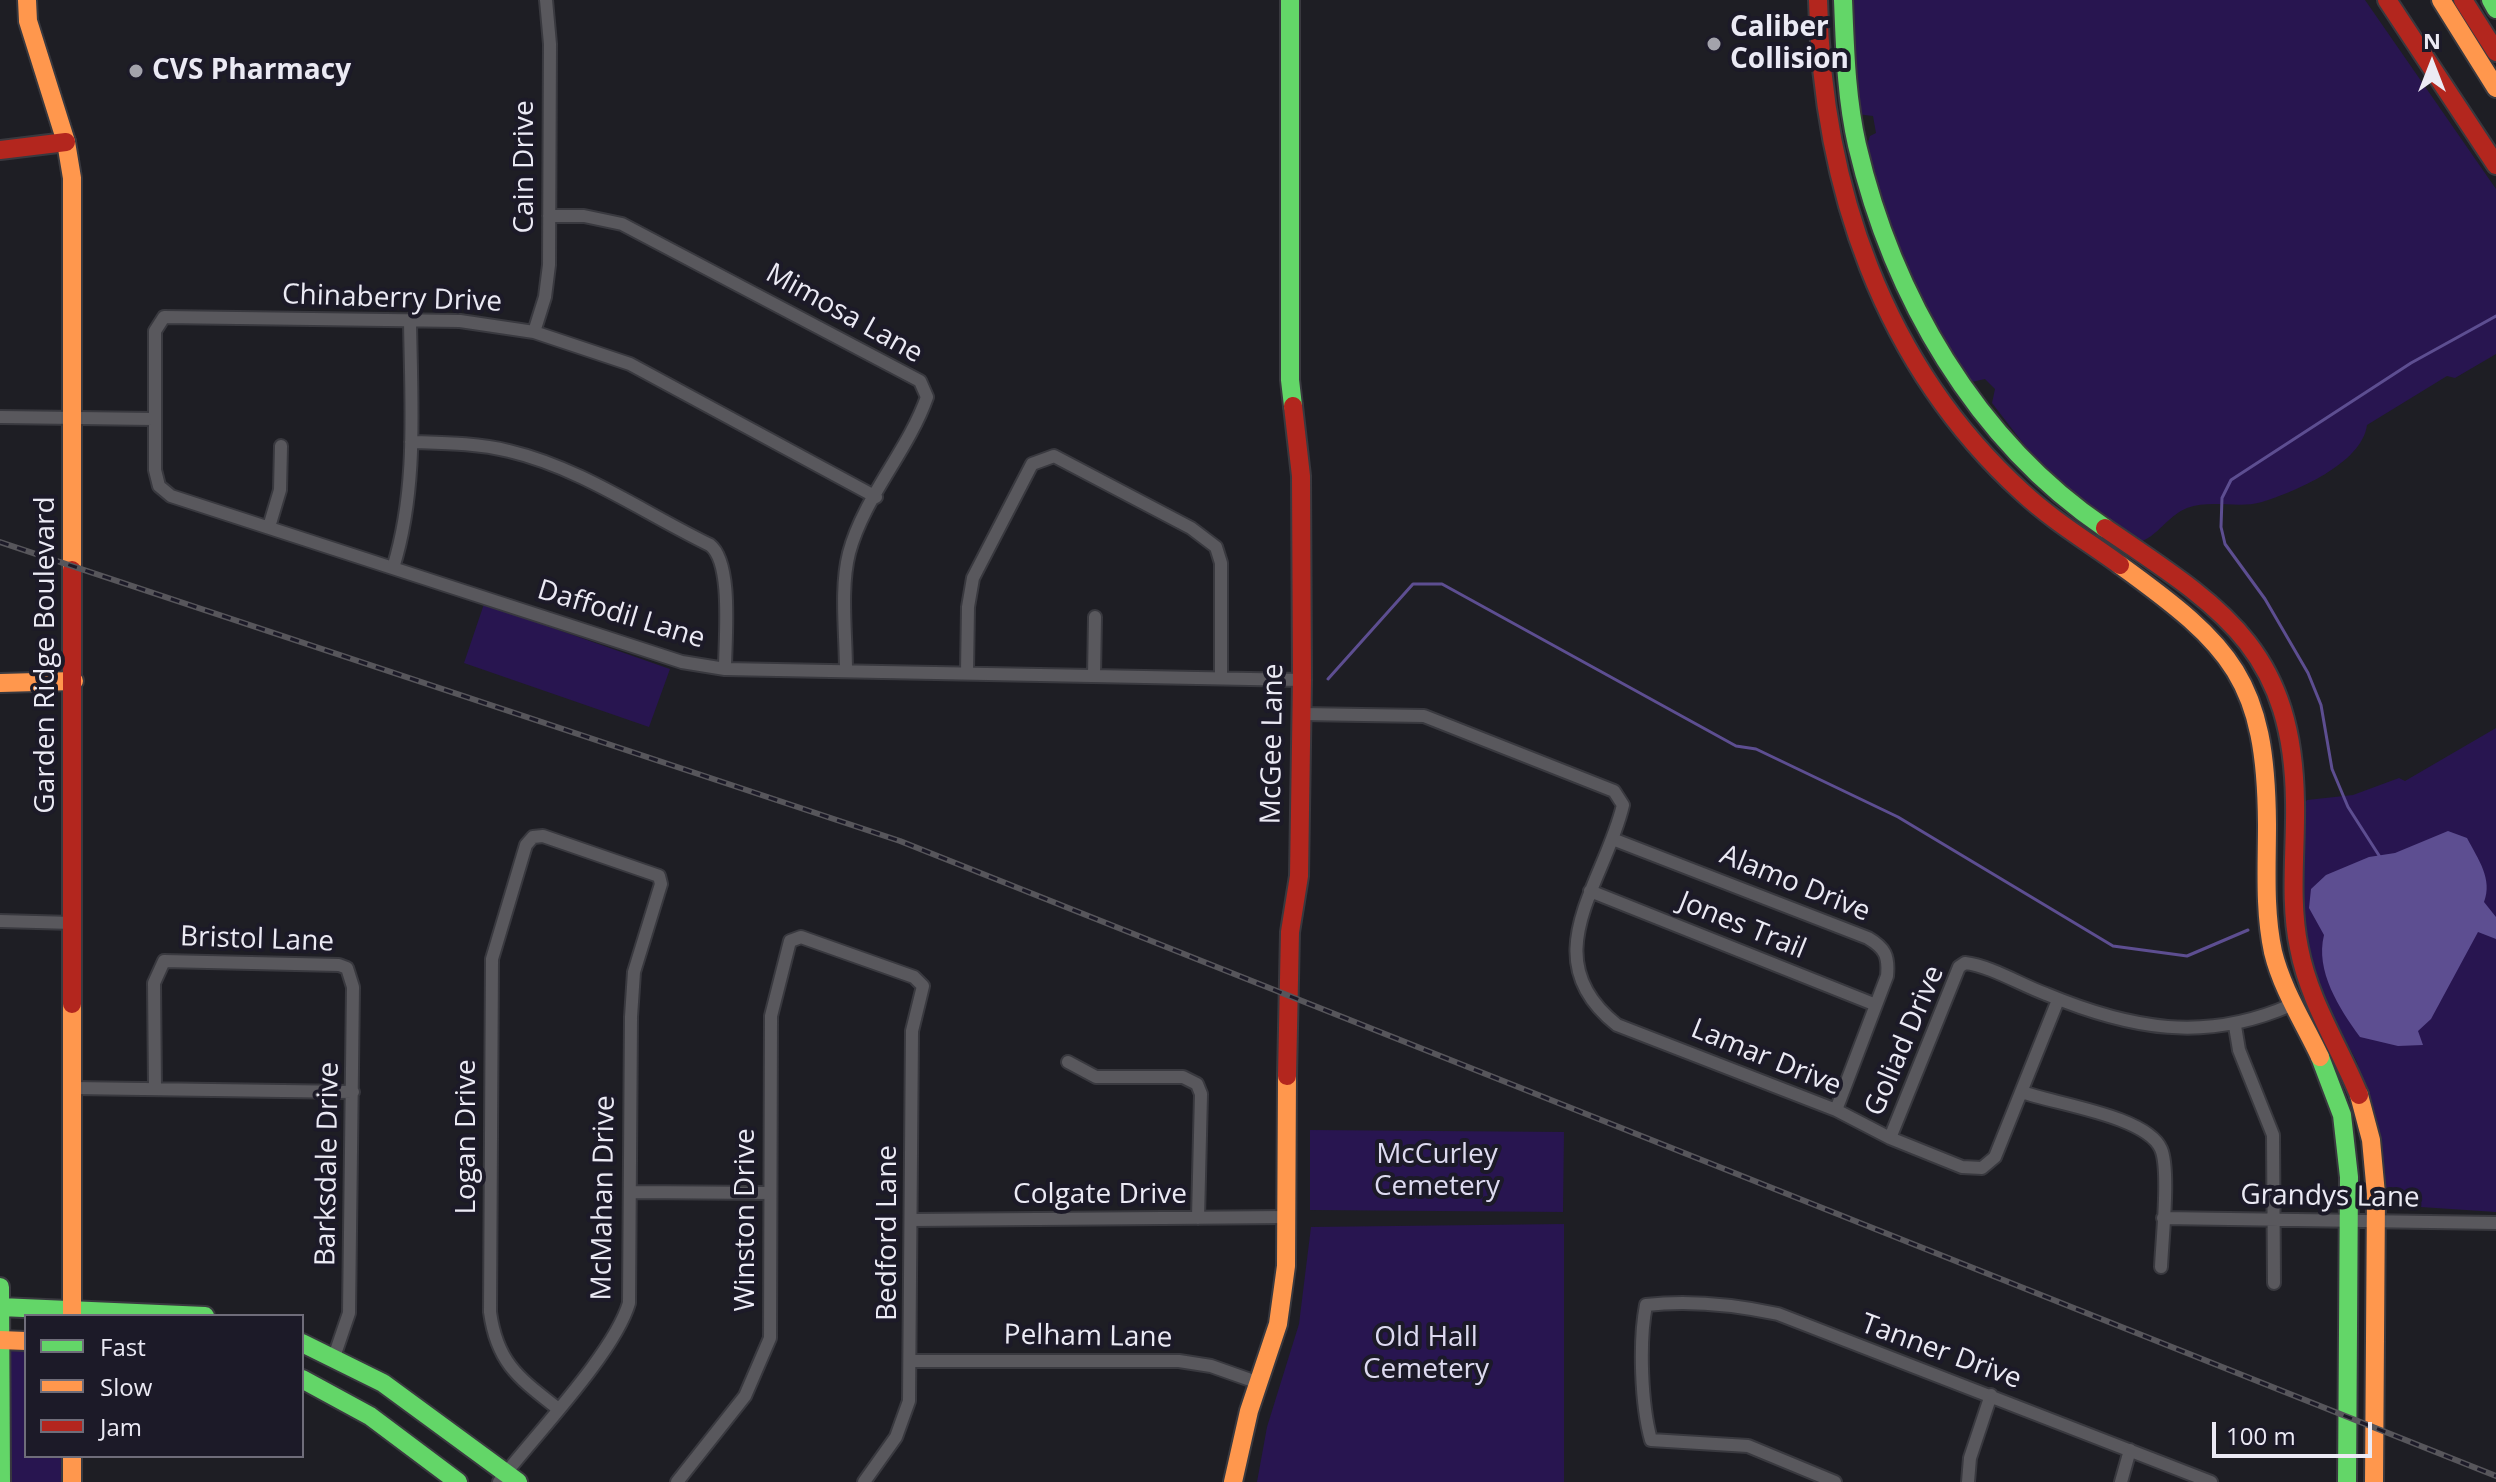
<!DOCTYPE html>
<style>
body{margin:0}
#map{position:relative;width:2496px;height:1482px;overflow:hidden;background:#1e1e24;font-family:"Open Sans",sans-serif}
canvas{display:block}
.legend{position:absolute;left:24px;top:1314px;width:280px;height:144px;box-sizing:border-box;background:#1c1a28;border:2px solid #6f6d7a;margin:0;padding:10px 14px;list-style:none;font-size:24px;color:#ebeaf4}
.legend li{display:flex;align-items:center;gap:16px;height:40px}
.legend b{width:40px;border:2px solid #6f6d7a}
.north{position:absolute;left:2392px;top:24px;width:80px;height:80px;-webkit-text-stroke:6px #1c1a28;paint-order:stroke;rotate:0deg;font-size:22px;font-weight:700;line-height:32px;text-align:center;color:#ebeaf4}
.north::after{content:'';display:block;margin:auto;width:28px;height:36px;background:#ebeaf4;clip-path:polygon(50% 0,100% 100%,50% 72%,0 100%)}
.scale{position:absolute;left:2212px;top:1422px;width:160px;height:36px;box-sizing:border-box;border:4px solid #ebeaf4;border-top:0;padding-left:10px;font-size:24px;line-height:28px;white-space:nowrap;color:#ebeaf4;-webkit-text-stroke:6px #1c1a28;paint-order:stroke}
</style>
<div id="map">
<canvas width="2496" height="1482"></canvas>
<ul class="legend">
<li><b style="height:10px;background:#63d668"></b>Fast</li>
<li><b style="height:10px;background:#ff974d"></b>Slow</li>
<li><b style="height:10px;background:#b3261e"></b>Jam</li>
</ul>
<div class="north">N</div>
<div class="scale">100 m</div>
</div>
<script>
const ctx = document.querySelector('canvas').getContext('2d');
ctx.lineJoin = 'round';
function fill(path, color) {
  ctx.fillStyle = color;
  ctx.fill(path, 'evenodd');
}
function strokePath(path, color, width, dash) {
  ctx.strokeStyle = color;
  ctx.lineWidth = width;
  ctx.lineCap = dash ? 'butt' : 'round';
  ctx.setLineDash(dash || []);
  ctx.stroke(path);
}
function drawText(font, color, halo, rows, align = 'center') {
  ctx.font = font + ' "Open Sans",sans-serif';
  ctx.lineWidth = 8;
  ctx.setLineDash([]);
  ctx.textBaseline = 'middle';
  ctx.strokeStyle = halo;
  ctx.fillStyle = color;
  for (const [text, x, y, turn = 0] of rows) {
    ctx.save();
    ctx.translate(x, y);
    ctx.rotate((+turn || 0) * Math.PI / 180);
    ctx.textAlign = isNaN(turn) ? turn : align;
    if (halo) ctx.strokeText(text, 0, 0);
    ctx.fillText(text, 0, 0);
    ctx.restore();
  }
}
fill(new Path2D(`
 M1852,0h513l131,189v165l-41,24 -8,-2 -80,49c-5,39 -73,67 -105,77 -24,7 -51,-3 -75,6 -20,8 -29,29 -50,35l-94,-74 -51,-66 3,-14 -10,-10 -18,4 -19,-27 -57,-110 -24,-101 3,-9 6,-3 -3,-17 -16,-2z
 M484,604l186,65 -21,58 -185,-64z
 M2496,728v484l-105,-7 -6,-11 -4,3 -11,-90 -13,-45 -43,-80 -15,-59 3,-116 5,-7 46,-5 46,-17 6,3z
 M1310,1130l254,2 -1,80 -253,-2z
 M1564,1224v258h-307l10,-55 32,-103 12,-97z
 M5,1347h21v109h35v25l4,1h-59z`), '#281550');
fill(new Path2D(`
 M2448,831l19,7c11,21 26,41 17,64l12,15v22l-18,-7 -47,87 -13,12 5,14 -25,1 -38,-9c-21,-29 -45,-66 -36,-102l-15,-27 2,-19 15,-14 43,-18 26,-4z`), '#5d4e91');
strokePath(new Path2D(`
 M1328,679l85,-95h29l294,162 20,3 142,68 215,129 74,10 61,-26
 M2380,857l-32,-50 -16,-38 -11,-64 -13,-32 -43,-74 -40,-55 -4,-17 1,-29 9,-18 180,-117 85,-47`), '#5d4e91', 3);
const street = new Path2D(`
 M549,216h35l38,8 298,157 7,16c-19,54 -63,100 -78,156 -9,36 -3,80 -3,118
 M534,332l11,-35 4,-32 1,-221 -4,-44
 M0,417l154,2
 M411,442c33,1 66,1 98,9 72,17 135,62 201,94 23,18 15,94 15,124
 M876,497l-246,-133 -96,-32 -74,-11 -296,-4 -9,14v139l4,16 12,10 511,166 43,7 577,11
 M269,527l11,-37 1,-44
 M393,568c25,-80 18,-165 17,-248
 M967,672l1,-65 5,-29 59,-114 22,-8 137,72 25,19 5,16v115
 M1094,676l1,-59
 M1302,714l122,2 190,75 9,14c-19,80 -91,153 -6,220l219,85 54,28 72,29 20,1 13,-11 63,-157
 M1615,840l253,98c17,10 21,18 19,38l-51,134
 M1590,891l286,114
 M0,921l73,2
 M2235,1026l4,24 34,85 1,148
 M1068,1062l28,15h87l14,7 4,10 -3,124
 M73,1088l280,4
 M155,1089l-1,-106 10,-22 175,4 8,3 6,19 -4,326 -15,44
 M2022,1092c33,12 125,24 139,57 9,20 1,93 0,118
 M1890,1138l69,-171 6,-4c26,3 56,22 81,31 84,35 159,49 245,11
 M631,1192l139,1
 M2163,1218l333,5
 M912,1220l376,-3
 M912,1361h267l32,5 48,17
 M499,1482l7,-9c34,-43 109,-122 123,-170l2,-286 3,-45 27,-88 -2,-8 -116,-40 -10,1 -7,8 -34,114 -2,353c7,51 29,66 67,96
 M677,1482l68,-86 25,-58 1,-322 19,-75 11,-4 113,40 9,9 -11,45 -3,370 -13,36 -32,45
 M1835,1482l-87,-36 -97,-6c-10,-36 -12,-99 -5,-135 43,-5 90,0 132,9l433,168
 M1968,1482l2,-24 21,-63
 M2121,1482l9,-32`);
const fast = new Path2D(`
 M1290,0v380l3,26
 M1843,0c2,48 3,97 14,145 35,150 118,295 248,383
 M2491,0l5,9
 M2320,1057l22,58 7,62 -2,305
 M0,1287l1,195
 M0,1307l205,9
 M302,1343l81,40 135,99
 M302,1379l68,37 88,66`);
const slow = new Path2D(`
 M27,0l1,21 38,121 6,36v392
 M2441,0l55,88
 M2120,565c112,81 146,115 147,259 0,43 -3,86 6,128 9,37 31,71 47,105
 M0,683l74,-2
 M72,1004v312
 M2359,1095l12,45 5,54 -2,288
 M0,1340l26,1
 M72,1456v26
 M1233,1482l16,-71 29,-87 8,-58 1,-190`);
const jam = new Path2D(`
 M1818,0c4,185 64,364 204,492 30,28 65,49 98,73
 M2387,0l109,165
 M2463,0l33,52
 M0,150l66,-8
 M2105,528c116,79 188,120 190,274 1,48 -6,98 4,146 10,53 40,98 60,147
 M72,570v434
 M1287,1076l3,-144 9,-56 3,-196 -1,-204 -8,-70`);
strokePath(street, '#39393f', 16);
strokePath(fast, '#39393f', 22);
strokePath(slow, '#39393f', 22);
strokePath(jam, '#39393f', 22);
strokePath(street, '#59585d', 12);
strokePath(fast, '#63d668', 18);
strokePath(slow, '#ff974d', 18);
strokePath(jam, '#b3261e', 18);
const rail = new Path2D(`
 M0,542l900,299 1596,635`);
strokePath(rail, '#57565b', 6);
strokePath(rail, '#1c1a28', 3, [9]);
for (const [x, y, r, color] of [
 [1714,44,8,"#a3a3ab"],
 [136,71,8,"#a3a3ab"]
]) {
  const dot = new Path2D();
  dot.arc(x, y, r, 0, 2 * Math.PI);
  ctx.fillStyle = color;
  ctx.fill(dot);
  strokePath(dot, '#1c1a28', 3);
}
drawText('bold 28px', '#ebeaf4', '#1c1a28', [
 ["Caliber",1730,28],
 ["Collision",1730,60],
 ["CVS Pharmacy",152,71]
], 'left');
drawText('28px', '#ebeaf4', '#1c1a28', [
 ["Cain Drive",525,167,-90],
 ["Chinaberry Drive",392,299,2],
 ["Mimosa Lane",844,314,29],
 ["Daffodil Lane",621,615,17],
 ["Garden Ridge Boulevard",46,655,-90],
 ["McGee Lane",1273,744,-89],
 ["Alamo Drive",1795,884,22],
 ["Jones Trail",1742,926,22],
 ["Bristol Lane",257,940,2],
 ["Goliad Drive",1905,1041,-67],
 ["Lamar Drive",1766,1058,22],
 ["Logan Drive",467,1137,-90],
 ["Barksdale Drive",328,1164,-89],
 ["Colgate Drive",1100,1195],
 ["Grandys Lane",2330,1197,1],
 ["McMahan Drive",604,1198,-89],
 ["Winston Drive",746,1220,-90],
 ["Bedford Lane",888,1233,-90],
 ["Pelham Lane",1088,1337,1],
 ["Tanner Drive",1941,1352,20]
]);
drawText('28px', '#dddaf0', '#1c1a28', [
 ["McCurley",1437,1155],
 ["Cemetery",1437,1187],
 ["Old Hall",1426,1338],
 ["Cemetery",1426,1370]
]);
</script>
